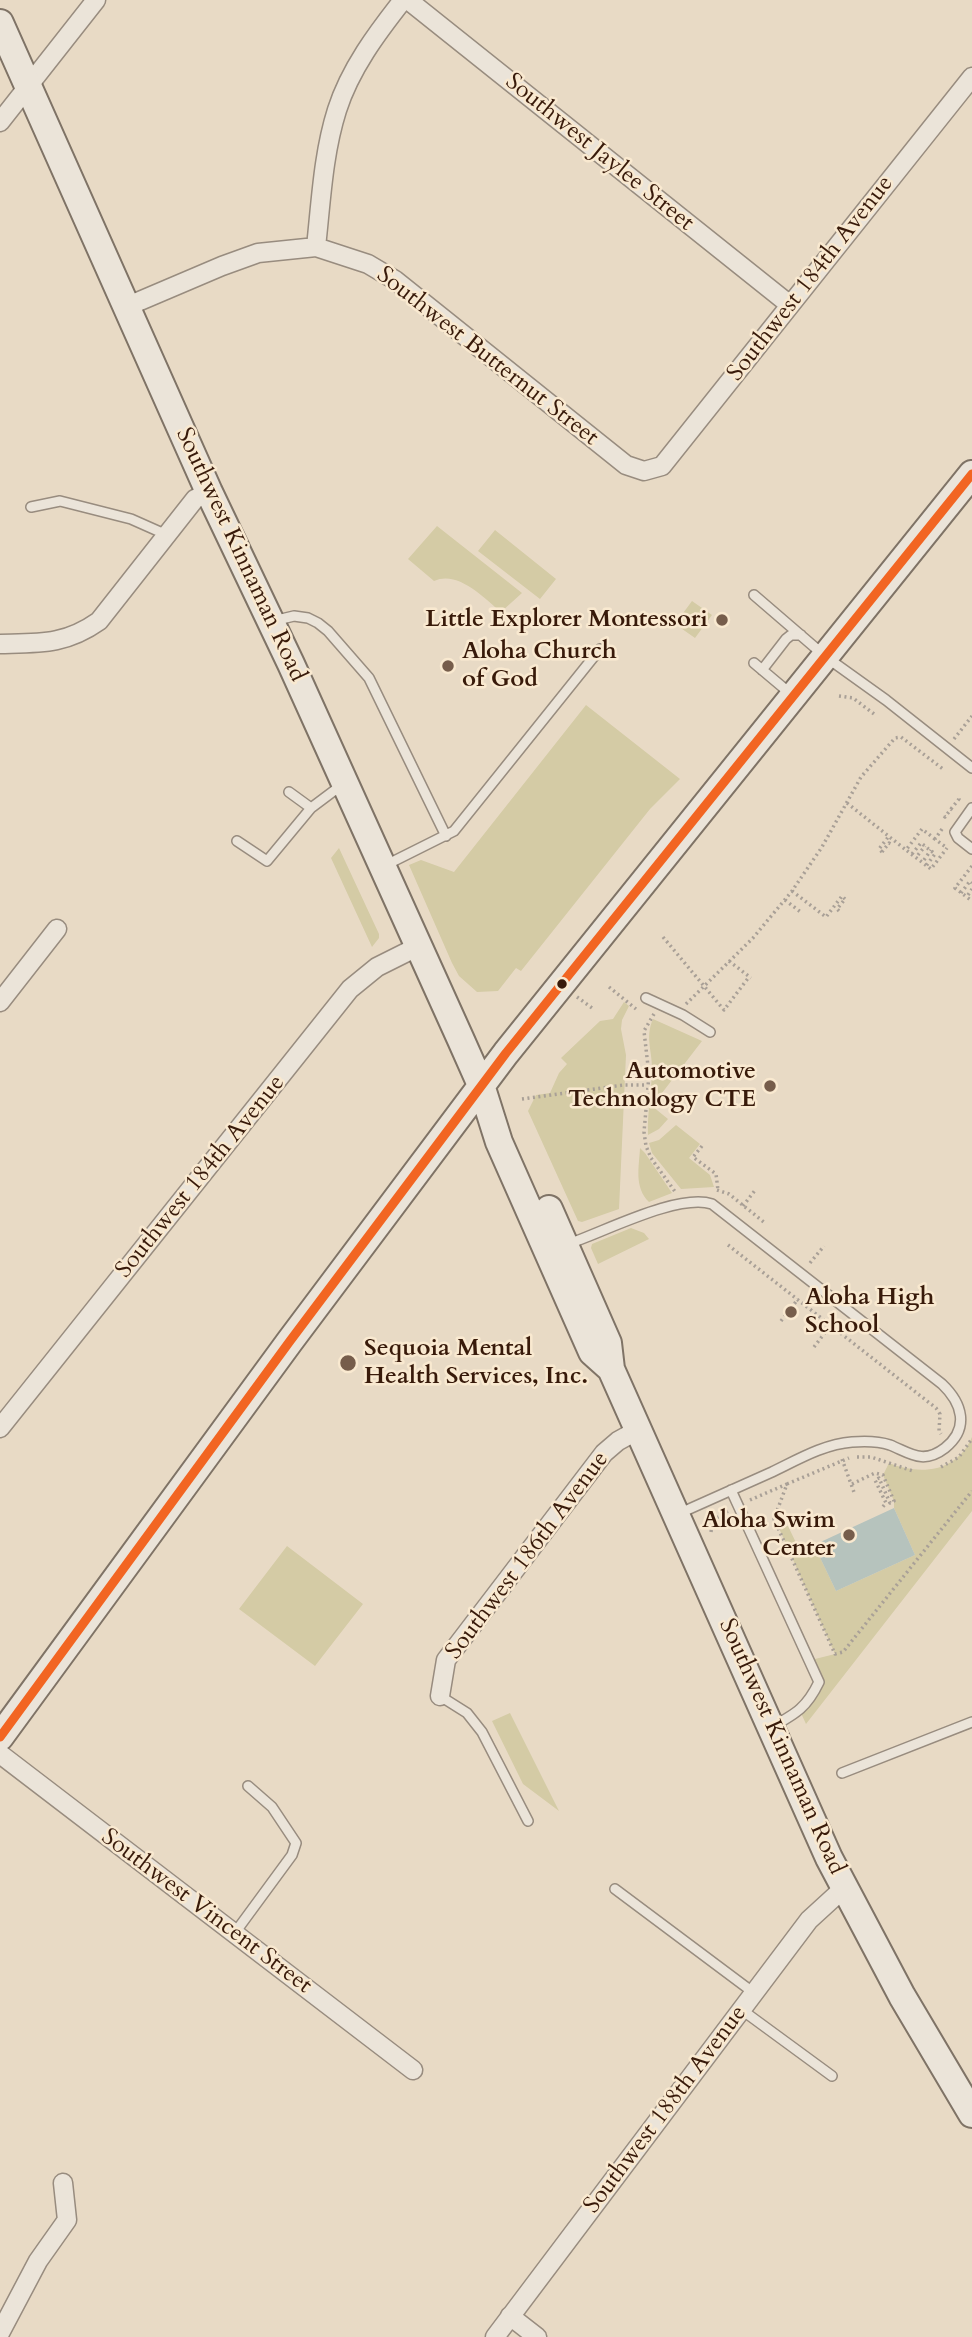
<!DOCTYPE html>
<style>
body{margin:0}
canvas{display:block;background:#e8dac5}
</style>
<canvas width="972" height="2337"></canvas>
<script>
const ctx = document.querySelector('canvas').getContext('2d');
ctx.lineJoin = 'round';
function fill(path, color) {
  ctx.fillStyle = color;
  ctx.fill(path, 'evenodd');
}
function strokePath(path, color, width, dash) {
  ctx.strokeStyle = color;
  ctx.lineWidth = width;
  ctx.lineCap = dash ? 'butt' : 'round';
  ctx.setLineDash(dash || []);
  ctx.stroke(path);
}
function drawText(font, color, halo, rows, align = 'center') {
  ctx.font = font + ' Cardo,serif';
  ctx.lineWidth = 5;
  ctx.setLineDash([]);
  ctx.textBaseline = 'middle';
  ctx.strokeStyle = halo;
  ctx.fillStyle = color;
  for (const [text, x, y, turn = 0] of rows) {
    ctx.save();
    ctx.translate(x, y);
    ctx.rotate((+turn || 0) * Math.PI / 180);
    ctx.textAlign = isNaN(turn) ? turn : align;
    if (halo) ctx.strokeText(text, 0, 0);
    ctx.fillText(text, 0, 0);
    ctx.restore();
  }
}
fill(new Path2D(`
 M437,526l85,67 -21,19c-17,-14 -43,-42 -67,-31l-26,-22z
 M495,530l61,49 -16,20 -62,-48z
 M692,601l20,14 -17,23 -20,-14z
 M586,705l94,74 -30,30 -129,162 -5,-3 -18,23 -21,1 -18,-16 -7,-13 -43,-98 12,-5 33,12z
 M339,848l40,86v4l-7,9 -41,-89z
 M624,1002l5,4 -7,14 -1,9 5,26 -7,154 -37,13 -4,-1 -50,-110 8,-16 14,-2 9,-20 8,-9 -6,-6 39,-37 13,-2z
 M653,1019l49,22 -50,65 16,13 -9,10 -11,6c-1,-23 4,-45 4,-67 0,-18 -7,-31 1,-49z
 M676,1125l24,19 -11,14 21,17 4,12 -33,2 -29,-36 -3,-10 10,-3z
 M640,1148l5,5 27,40 -23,9c-15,-15 -10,-34 -9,-54z
 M631,1228l13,5 5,6 -51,25 -7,-16 1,-4z
 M972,1437v74l-166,213 -6,-13 19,-29 -8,-22 24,-6 -57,-128h10l12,25 14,-6 22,46 79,-36 -21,-47v-7l-11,-26 6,-12c32,13 68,9 83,-26z
 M287,1546l76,58 -48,62 -76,-57z
 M510,1713l49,98 -36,-27 -31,-63z`), '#d4cba5');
fill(new Path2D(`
 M894,1508l21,47 -79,36 -22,-46z`), '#b6c3bd');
const service = new Path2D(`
 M31,507l29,-6 71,18 36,16
 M754,595l72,62 60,43 86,68
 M273,621l21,-5 14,2 10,5 10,8 41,47 77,158
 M754,663l38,32
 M762,670l24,-31 5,-4h10
 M289,792l22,16
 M972,808l-17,24 3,6 14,11
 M237,841l30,20 44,-53 32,-24
 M384,866l70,-35 146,-182
 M646,998l37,17 27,17
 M568,1244c36,-12 110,-51 144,-40l230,180c20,19 28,44 3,64 -22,17 -35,5 -55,-3 -12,-4 -26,-4 -38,-3 -28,2 -55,18 -80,30 -31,14 -62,28 -94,42
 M731,1490l88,192c-12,25 -22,31 -47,45
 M440,1696l27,17 15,19 46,89
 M842,1773l130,-51
 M615,1889l139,104
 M234,1934l58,-79 4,-12 -24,-36 -24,-21
 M742,2010l90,66`);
const minor = new Path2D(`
 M408,0l382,305
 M0,122l96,-122
 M316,247c5,-45 7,-93 21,-137 13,-41 40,-77 66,-110
 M128,306l94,-40 36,-13 58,-6 52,17 27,16 231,185 18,6 18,-5 310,-389
 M0,644c40,-1 65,1 99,-23l96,-122 14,-7
 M0,1002l57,-73
 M0,1428l350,-439 27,-22 42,-21
 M440,1696l6,-36 158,-207 14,-12 20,-11
 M0,1754l413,316
 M510,2316l27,21
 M0,2333l38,-72 29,-41 -4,-37
 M495,2337l314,-417 35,-32`);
const secondary = new Path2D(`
 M0,23l209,469 82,172 170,376 20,45 18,57 93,210 19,17
 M549,1209l59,134 3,26 218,489 73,138 70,118
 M0,1737l290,-396 216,-288 466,-579`);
strokePath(service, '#988c7f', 12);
strokePath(minor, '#988c7f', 21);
strokePath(secondary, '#7f7366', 30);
strokePath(new Path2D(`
 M839,696l14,2 21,16
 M954,739l18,-23
 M847,803l59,47
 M951,809l8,-10 -1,-2
 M944,816l1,1 6,-8 4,3
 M942,829l-7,10 12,9
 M935,839l-13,-10 -16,21 25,19 16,-21
 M882,852l-3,-3 10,-13
 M882,852l7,-9 2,1
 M912,854l9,-11 14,11 -9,12
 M918,855l7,-9
 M924,860l7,-10
 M972,866l-17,22 17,13
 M792,891l34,26 16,-21 3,3
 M961,893l9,-12 2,2
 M968,895l4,-6
 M785,900l17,13
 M839,911l-2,-2 8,-10
 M663,937l61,73 25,-33
 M729,961l22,17
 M609,987l27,22
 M577,997l15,11
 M686,1004l67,-66 39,-47 30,-44 39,-70 34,-39 6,-1 42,32
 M654,1014l-10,17 5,44 -5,57 2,14 5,12 25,35
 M522,1099l101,-14h24
 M702,1146l-9,11 23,17 2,16
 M717,1190l12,4 36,29
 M743,1206l13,-17
 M728,1245l208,163 4,6 -1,17 2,3
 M810,1263l14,-17
 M781,1321l17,-22
 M814,1347l23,-30
 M857,1457h14l42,14
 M842,1459l13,36
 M941,1467l18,-10 12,-17
 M787,1484l62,-26
 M852,1484l23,-11 8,2 11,26 -4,2 -11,-25 -4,2 11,23 -5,6
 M750,1500l37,-16 -13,35 61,135 8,-2 4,-5 125,-156
 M711,1532l2,-12 15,-9`), '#a9a097', 3.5, [2, 3.5]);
strokePath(service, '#ebe4d9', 9);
strokePath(minor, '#ebe4d9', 18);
strokePath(secondary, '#ebe4d9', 26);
strokePath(new Path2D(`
 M0,1737l290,-396 216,-288 466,-579`), '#f26522', 9);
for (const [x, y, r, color] of [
 [722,620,7,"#765d4b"],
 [448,666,7,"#765d4b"],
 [562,984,6,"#381a0a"],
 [770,1086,7,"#765d4b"],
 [791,1312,7,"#765d4b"],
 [348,1363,9,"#765d4b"],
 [849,1535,7,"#765d4b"]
]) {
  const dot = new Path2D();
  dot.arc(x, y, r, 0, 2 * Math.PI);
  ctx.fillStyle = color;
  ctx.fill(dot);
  strokePath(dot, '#f9e9d0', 2.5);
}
drawText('24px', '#381a0a', '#f9e9d0', [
 ["Southwest Jaylee Street",599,153,39],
 ["Southwest 184th Avenue",811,279,-52],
 ["Southwest Butternut Street",487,357,38],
 ["Southwest Kinnaman Road",240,555,65],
 ["Southwest 184th Avenue",201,1177,-51],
 ["Southwest 186th Avenue",528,1556,-53],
 ["Southwest Kinnaman Road",781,1747,66],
 ["Southwest Vincent Street",206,1912,37],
 ["Southwest 188th Avenue",666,2110,-53]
]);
drawText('bold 24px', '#381a0a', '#f9e9d0', [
 ["Little Explorer Montessori",708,620],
 ["Aloha Church",462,652,"left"],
 ["of God",462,680,"left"],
 ["Automotive",756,1072],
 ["Technology CTE",756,1100],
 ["Aloha High",805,1298,"left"],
 ["School",805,1326,"left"],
 ["Sequoia Mental",364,1349,"left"],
 ["Health Services, Inc.",364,1377,"left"],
 ["Aloha Swim",835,1521],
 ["Center",835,1549]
], 'right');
</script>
